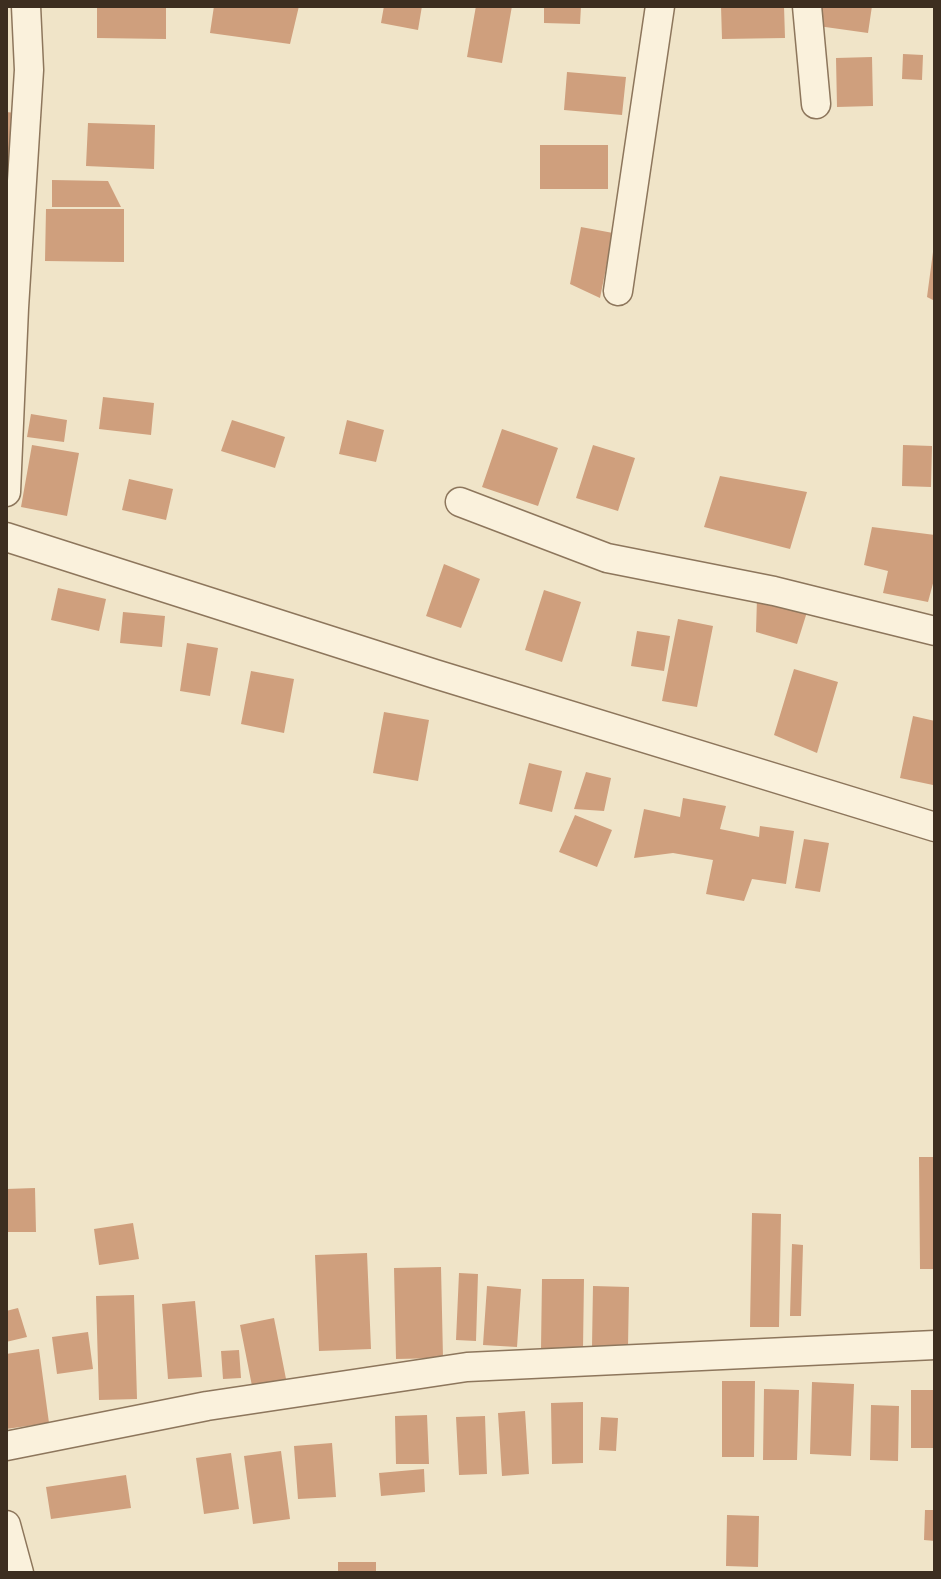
<!DOCTYPE html>
<style>
body{margin:0}
#map{position:relative;width:941px;height:1579px;overflow:hidden;background:#f0e4c8;font-family:"Playfair Display",serif}
canvas{display:block}
.frame{position:absolute;inset:0;border:8px solid #3d2e20;pointer-events:none}
</style>
<div id="map">
<canvas width="941" height="1579"></canvas>
<div class="frame"></div>
</div>
<script>
const ctx = document.querySelector('canvas').getContext('2d');
ctx.lineJoin = 'round';
function fill(path, color) {
  ctx.fillStyle = color;
  ctx.fill(path, 'evenodd');
}
function strokePath(path, color, width, dash) {
  ctx.strokeStyle = color;
  ctx.lineWidth = width;
  ctx.lineCap = dash ? 'butt' : 'round';
  ctx.setLineDash(dash || []);
  ctx.stroke(path);
}
fill(new Path2D(`
 M97,6h69v33l-69,-1z
 M214,6h85l-9,38 -80,-11z
 M384,6h38l-4,24 -37,-7z
 M476,6h36l-10,57 -35,-6z
 M544,6h37l-1,18 -36,-1z
 M721,6h63l1,32 -63,1z
 M813,6h59l-4,27 -57,-8z
 M903,54l20,1 -1,25 -20,-1z
 M872,57l1,49 -36,1 -1,-49z
 M567,72l59,5 -4,38 -58,-5z
 M6,112l10,1 -1,48h-9z
 M88,123l67,2 -1,44 -68,-3z
 M540,145h68v44h-68z
 M52,180l56,1 13,26h-69z
 M46,209h78v53l-79,-1z
 M581,227l32,6 -13,65 -30,-14z
 M933,252h2v49l-8,-4z
 M103,397l51,6 -3,32 -52,-6z
 M31,414l36,6 -3,22 -37,-5z
 M232,420l53,17 -10,31 -54,-17z
 M347,420l37,10 -8,32 -37,-8z
 M502,429l56,19 -20,58 -56,-19z
 M32,445l47,8 -12,63 -46,-9z
 M593,445l42,13 -17,53 -42,-13z
 M903,445l29,1 -1,41 -29,-1z
 M720,476l87,16 -17,57 -86,-22z
 M129,479l44,10 -7,31 -44,-10z
 M872,527l63,8v41l-7,26 -45,-9 5,-22 -24,-6z
 M444,564l36,15 -19,49 -35,-12z
 M58,588l48,11 -7,32 -48,-11z
 M544,590l37,12 -19,60 -37,-12z
 M757,598l50,14 -10,32 -41,-12z
 M123,612l42,4 -3,31 -42,-4z
 M678,619l35,7 -16,81 -35,-6z
 M637,631l33,5 -6,35 -33,-5z
 M187,643l31,5 -8,48 -30,-5z
 M794,669l44,13 -21,71 -43,-18z
 M251,671l43,8 -10,54 -43,-9z
 M384,712l45,8 -11,61 -45,-8z
 M913,716l22,5 -2,64 -33,-7z
 M529,763l33,8 -10,41 -33,-8z
 M586,772l25,6 -7,33 -30,-2z
 M683,798l43,8 -6,23 39,8 1,-11 34,5 -8,53 -34,-5 -8,22 -38,-7 7,-34 -40,-7 -39,5 10,-49 36,8z
 M575,815l37,15 -15,37 -38,-15z
 M804,839l25,4 -9,49 -25,-4z
 M919,1157h16v112h-15z
 M35,1188l1,44h-30v-43z
 M752,1213l29,1 -2,113h-29z
 M133,1223l6,36 -40,6 -5,-36z
 M792,1244l11,1 -2,71h-11z
 M367,1253l4,96 -52,2 -4,-96z
 M441,1267l2,91 -47,1 -2,-91z
 M459,1273l19,1 -2,67 -20,-1z
 M542,1279h42l-1,70h-42z
 M487,1286l34,3 -4,58 -34,-2z
 M593,1286l36,1 -1,60h-36z
 M134,1295l3,104 -38,1 -3,-104z
 M195,1301l7,76 -34,2 -6,-75z
 M18,1308l9,29 -21,5v-31z
 M274,1318l13,66 -34,7 -13,-66z
 M88,1332l5,37 -36,5 -5,-37z
 M39,1349l10,74 -43,6v-75z
 M239,1350l2,28 -18,1 -2,-28z
 M722,1381h33l-1,76h-32z
 M812,1382l42,2 -3,72 -41,-2z
 M764,1389l35,1 -2,70h-34z
 M911,1390h24v58h-24z
 M583,1402v61l-31,1 -1,-61z
 M871,1405l28,1 -1,55 -28,-1z
 M525,1411l4,63 -27,2 -4,-63z
 M427,1415l2,49h-33l-1,-48z
 M485,1416l2,58 -28,1 -3,-58z
 M601,1417l17,1 -2,33 -17,-1z
 M332,1443l4,54 -38,2 -4,-53z
 M281,1451l9,68 -37,5 -9,-68z
 M231,1453l8,56 -35,5 -8,-56z
 M424,1469l1,23 -44,4 -2,-23z
 M126,1475l5,33 -80,11 -5,-32z
 M925,1510h10v31l-11,-1z
 M727,1515l32,1 -1,51 -32,-1z
 M338,1562h38v11h-38z`), '#cf9f7d');
const street = new Path2D(`
 M807,6l9,98
 M618,291l42,-285
 M6,492l8,-184 15,-238 -3,-64
 M460,502l147,56 167,33 161,40
 M6,537l429,137 500,153
 M6,1446l201,-40 260,-39 468,-22
 M6,1525l13,48`);
strokePath(street, '#8d765c', 31);
strokePath(street, '#faf1dc', 28);
</script>
